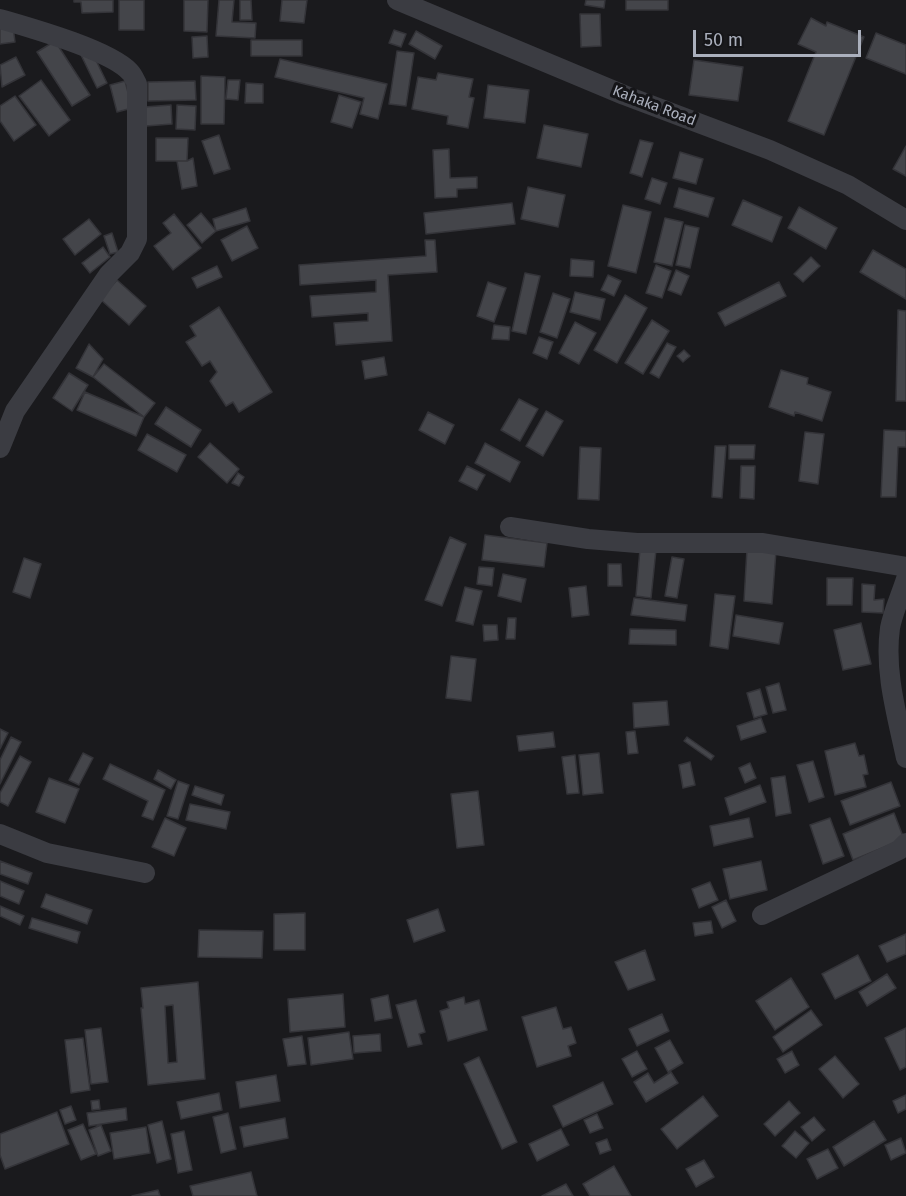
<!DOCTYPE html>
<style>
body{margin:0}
#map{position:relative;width:906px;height:1196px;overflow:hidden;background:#1a1a1d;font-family:"Fira Sans",sans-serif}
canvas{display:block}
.scale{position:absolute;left:693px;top:30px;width:168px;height:27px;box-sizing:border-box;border:3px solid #abb0bd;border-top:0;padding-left:8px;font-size:18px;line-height:21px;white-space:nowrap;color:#abb0bd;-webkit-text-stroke:4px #151518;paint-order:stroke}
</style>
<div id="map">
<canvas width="906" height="1196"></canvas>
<div class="scale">50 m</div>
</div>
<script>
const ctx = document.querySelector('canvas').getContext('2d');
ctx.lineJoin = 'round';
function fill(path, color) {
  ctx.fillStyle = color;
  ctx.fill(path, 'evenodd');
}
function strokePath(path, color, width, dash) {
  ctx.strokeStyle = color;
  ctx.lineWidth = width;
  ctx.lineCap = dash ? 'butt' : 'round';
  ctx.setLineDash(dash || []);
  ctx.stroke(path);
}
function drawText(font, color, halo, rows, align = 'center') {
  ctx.font = font + ' "Fira Sans",sans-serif';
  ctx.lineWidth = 6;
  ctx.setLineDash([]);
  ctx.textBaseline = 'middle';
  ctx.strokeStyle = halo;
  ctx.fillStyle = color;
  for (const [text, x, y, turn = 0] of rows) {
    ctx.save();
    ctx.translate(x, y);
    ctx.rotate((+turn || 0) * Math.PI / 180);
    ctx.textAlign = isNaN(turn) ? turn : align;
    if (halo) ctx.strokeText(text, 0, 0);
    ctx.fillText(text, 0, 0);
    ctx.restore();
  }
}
const building = new Path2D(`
 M74,0h39v12l-31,1 -1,-11h-7z
 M119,0h25v30h-25z
 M184,0h24l-1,32 -23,-1z
 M219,0h15l-2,22 24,1 -1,15 -39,-2z
 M240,0h11l1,20h-12z
 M282,0h25l-3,23 -24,-2z
 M586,0h19l-1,8 -19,-3z
 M626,0h42v10h-42z
 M580,14h20l1,32 -20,1z
 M811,18l15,8 1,-4 37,15 -40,98 -36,-14 28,-69 -18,-8z
 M13,26l2,16 -15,2v-17z
 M394,30l12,4 -5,13 -12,-4z
 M416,31l26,15 -7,13 -26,-15z
 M876,33l30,12v29l-40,-16z
 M207,36l1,21 -15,1 -1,-21z
 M251,40h51v16h-51z
 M55,41l35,54 -18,11 -35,-54z
 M91,50l16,33 -10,5 -16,-33z
 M397,51l17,2 -8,53 -17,-2z
 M16,57l9,18 -23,12 -2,-22z
 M280,59l107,25 -9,35 -18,-5 4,-16 -89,-21z
 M694,60l49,7 -5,34 -49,-6z
 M438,73l35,6 -4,18 5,1 -6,30 -21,-4 1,-8 -36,-7 6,-32 18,3z
 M201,76l24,1 -1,47h-23z
 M41,80l29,40 -21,16 -30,-40z
 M228,80h12l-2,20 -12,-1z
 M125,81l7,27 -15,4 -7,-27z
 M195,81l1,19 -48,1v-19z
 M246,83l17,1v19h-18z
 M488,85l41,5 -4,33 -41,-5z
 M339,95l22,7 -9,26 -21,-6z
 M15,96l21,29 -22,16 -14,-20v-15z
 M171,105l1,19 -26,2 -2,-19z
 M177,105l19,1 -1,24 -19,-1z
 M544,125l44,9 -7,33 -44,-9z
 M219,135l11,34 -16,5 -12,-33z
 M156,138h32l-1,23h-31z
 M640,140l13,3 -11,34 -12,-4z
 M906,146v30l-13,-7z
 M449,149l1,29 27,-1v11l-20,1v8l-22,1 -2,-48z
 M680,152l23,7 -7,25 -23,-6z
 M193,158l4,28 -15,3 -5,-28h10z
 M652,178l15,5 -7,21 -15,-5z
 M528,187l37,8 -7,32 -37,-8z
 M679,188l35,10 -6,19 -34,-10z
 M743,200l39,17 -10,25 -40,-17z
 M512,203l3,21 -89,10 -2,-21z
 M623,205l28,7 -15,61 -28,-7z
 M799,207l38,21 -11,21 -38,-21z
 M246,208l4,13 -34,10 -3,-12z
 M201,213l15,18 -14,12 -15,-18z
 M174,214l27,34 -28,22 -19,-24 17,-13 -8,-10z
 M665,218l18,4 -11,44 -18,-4z
 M89,219l12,15 -26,21 -12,-16z
 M685,225l14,3 -9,40 -14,-3z
 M247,226l11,22 -26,13 -11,-21z
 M112,233l6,19 -8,2 -6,-18z
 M425,240h10l2,32 -49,3 4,66 -56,4 -2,-22 34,-2v-8l-56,4 -2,-21 66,-4v-12l-76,5 -1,-20 127,-9z
 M103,247l7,10 -20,16 -8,-10z
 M873,250l33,19v30l-46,-27z
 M811,257l9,9 -17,16 -9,-8z
 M571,259l23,2 -1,16 -23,-1z
 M656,265l15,6 -9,27 -16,-5z
 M217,266l5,11 -25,11 -5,-10z
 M676,270l13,6 -8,19 -13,-5z
 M525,273l15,3 -14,58 -14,-3z
 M608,275l13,6 -7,15 -13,-6z
 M117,280l29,26 -17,19 -29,-26z
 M488,282l18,6 -12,34 -17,-6z
 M779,282l7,14 -61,30 -7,-13z
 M575,292l30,7 -5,21 -30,-8z
 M553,293l17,6 -13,39 -17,-6z
 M625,295l22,13 -30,55 -23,-13z
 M219,307l53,85 -33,20 -6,-10 -7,4 -16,-25 7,-9 -7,-11 -8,5 -16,-24 10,-6 -6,-10z
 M898,310l8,1v90h-10z
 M652,320l17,11 -26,43 -18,-11z
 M575,322l21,11 -17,31 -20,-11z
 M494,325l16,2 -1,13 -17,-1z
 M539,337l14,5 -6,17 -14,-6z
 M667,343l9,4 -17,31 -9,-5z
 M89,344l14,15 -10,18 -17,-9z
 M684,350l6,6 -7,6 -6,-6z
 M384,357l3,18 -22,4 -3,-18z
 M104,364l51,39 -11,14 -51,-40z
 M781,370l27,8 -1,6 24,8 -9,29 -27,-9 -1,4 -25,-9z
 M69,373l19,12 -16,26 -19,-13z
 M85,392l59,25 -8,19 -59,-26z
 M519,399l19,10 -18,32 -19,-11z
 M166,407l35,23 -10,17 -36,-23z
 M546,411l17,10 -20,35 -17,-10z
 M428,412l26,13 -9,19 -26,-14z
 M884,430l22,1v16h-8l-2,50h-15z
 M805,432l19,2 -6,50 -19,-3z
 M147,434l39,21 -9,17 -39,-22z
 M210,443l29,26 -12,14 -29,-26z
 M485,443l35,19 -10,20 -35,-19z
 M729,445h26l-1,14h-25z
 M715,446h11l-4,52 -10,-1z
 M580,447l21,1 -2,52 -21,-1z
 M467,466l18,9 -8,15 -18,-9z
 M741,466h14l-1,33 -14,-1z
 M238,473l6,4 -5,9 -7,-3z
 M485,535l62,8 -3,24 -62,-7z
 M450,537l16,7 -24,62 -17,-6z
 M640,549l16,1 -5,48 -15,-2z
 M747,549l29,2 -4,53 -28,-3z
 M672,557l12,2 -7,39 -12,-2z
 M24,558l17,6 -11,34 -17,-6z
 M608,564h13l1,22h-14z
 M479,567l15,1 -2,18 -15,-2z
 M503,574l23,5 -5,23 -23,-6z
 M827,578h26l-1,27h-25z
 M862,584l13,1 -1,15 10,-1 -1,14 -21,-1z
 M586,586l3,29 -17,2 -3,-29z
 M465,587l17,4 -9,34 -17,-4z
 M715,594l20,2 -7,53 -18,-3z
 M634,598l53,7 -2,16 -54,-6z
 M736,615l47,8 -4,21 -46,-8z
 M508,618h8l-1,21h-9z
 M861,623l10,41 -28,6 -9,-40z
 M483,625h14l1,15 -14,1z
 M630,629l46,1v15l-47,-1z
 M451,656l25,3 -5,42 -25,-3z
 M779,683l7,27 -13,3 -7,-26z
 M760,689l7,25 -13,4 -7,-25z
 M667,701l2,24 -35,3 -1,-25z
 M761,718l5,14 -25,8 -4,-14z
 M0,729l8,4 -8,16z
 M635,731l3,22 -10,1 -2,-22z
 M553,732l2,15 -36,4 -2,-15z
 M11,737l10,5 -21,42v-24z
 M687,737l27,19 -3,4 -27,-19z
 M855,743l4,13 5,-1 4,19 -5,1 3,12 -31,8 -10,-44z
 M83,753l10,5 -14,27 -10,-5z
 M599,753l4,40 -20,2 -4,-40z
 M575,755l4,38 -12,1 -5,-37z
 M20,756l11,6 -23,44 -8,-4v-9z
 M813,761l11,36 -15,5 -12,-37z
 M690,762l5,23 -12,3 -4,-23z
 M750,763l6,15 -11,5 -6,-15z
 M110,764l55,26 -12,30 -11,-4 6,-15 -45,-22z
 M158,770l18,10 -5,9 -17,-10z
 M785,776l6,37 -15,3 -5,-38z
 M49,778l30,11 -14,34 -29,-11z
 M178,781l11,4 -11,34 -11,-3z
 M891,782l9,24 -50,19 -9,-24z
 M760,785l6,17 -36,13 -5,-17z
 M195,786l29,9 -3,10 -29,-10z
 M478,791l6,54 -27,3 -6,-54z
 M190,804l40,8 -4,17 -40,-9z
 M894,813l10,26 -51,21 -10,-26z
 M165,818l21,10 -12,28 -22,-9z
 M749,818l4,19 -39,9 -4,-20z
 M830,818l14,38 -21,8 -13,-39z
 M0,861l32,12 -4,11 -28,-10z
 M761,861l6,29 -37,9 -7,-30z
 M0,881l24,10 -5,13 -19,-8z
 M710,882l8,18 -19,8 -7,-19z
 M46,894l46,16 -5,14 -46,-17z
 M726,900l10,21 -14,7 -10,-21z
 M0,906l24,10 -4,9 -20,-9z
 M438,909l7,22 -31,11 -7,-22z
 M305,913v37h-31v-36z
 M32,918l48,14 -3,11 -48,-15z
 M711,921l2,12 -18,3 -2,-13z
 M199,930l64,1 -1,27 -64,-1z
 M906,934v20l-19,8 -8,-16z
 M645,950l10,30 -27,10 -13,-28z
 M858,955l13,26 -36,18 -13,-25z
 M887,974l9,14 -29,18 -8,-14z
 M791,978l18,29 -34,23 -19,-29z
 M198,982l7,97 -57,6 -7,-77h2l-2,-20zM173,1005l4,57 -9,1 -3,-57z
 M343,994l2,33 -55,5 -2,-33z
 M388,995l4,23 -17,3 -4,-22z
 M464,997l1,7 14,-4 8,30 -39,11 -8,-30 9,-3 -2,-6z
 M416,1000l9,32 -6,2 3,10 -14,3 -12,-42z
 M556,1007l7,22 8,-2 5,16 -8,3 3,10 -34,11 -15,-50z
 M811,1010l11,15 -39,27 -10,-15z
 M662,1014l7,17 -32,15 -8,-17z
 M101,1028l7,54 -17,2 -6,-54z
 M906,1028v39l-6,3 -15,-32z
 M349,1032l4,27 -42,6 -3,-27z
 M380,1034l1,17 -27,2 -1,-17z
 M302,1036l4,28 -18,2 -5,-27z
 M83,1038l7,52 -19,3 -6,-53z
 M670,1040l13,23 -15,9 -13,-24z
 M637,1051l10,18 -15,8 -10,-18z
 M792,1051l7,14 -14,8 -8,-14z
 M835,1056l24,28 -16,14 -24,-29z
 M479,1057l38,85 -15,7 -38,-85z
 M671,1072l7,11 -32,19 -12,-20 14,-9 6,10z
 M276,1075l4,26 -40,7 -4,-26z
 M603,1082l10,22 -50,23 -10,-21z
 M219,1093l3,17 -41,9 -4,-17z
 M906,1095v14l-8,4 -5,-12z
 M703,1096l15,20 -41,33 -16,-20z
 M99,1100l1,9 -8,1 -1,-9z
 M789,1101l11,12 -25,23 -11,-12z
 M71,1106l5,14 -11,4 -5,-14z
 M126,1108l1,12 -38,6 -2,-13z
 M57,1112l12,32 -64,25 -5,-14v-21z
 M228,1113l8,36 -15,4 -8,-36z
 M597,1114l6,14 -13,5 -6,-13z
 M814,1117l11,13 -13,11 -11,-14z
 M285,1118l3,20 -44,9 -4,-20z
 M162,1121l9,38 -14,4 -9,-38z
 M874,1121l12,19 -42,26 -11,-19z
 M83,1124l13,30 -15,6 -13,-30z
 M101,1125l10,26 -13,5 -9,-26z
 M146,1127l4,26 -36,6 -4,-26z
 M561,1129l8,16 -32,16 -8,-17z
 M184,1131l8,39 -14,3 -7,-39z
 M795,1131l14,12 -13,15 -14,-12z
 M901,1138l5,15 -15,7 -6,-15z
 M607,1139l4,11 -11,4 -4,-11z
 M828,1149l10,19 -21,11 -10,-20z
 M704,1160l10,17 -18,10 -10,-18z
 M614,1166l17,30h-41l-7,-12z
 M251,1172l6,24h-64l-3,-10z
 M566,1184l7,12h-31z
 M158,1190l2,6h-28z`);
fill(building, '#44454a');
strokePath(building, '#343439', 1.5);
strokePath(new Path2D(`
 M397,0l227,95 146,55 78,35 58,35
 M0,19c31,9 110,31 130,53 3,3 5,8 7,12v155l-7,14 -21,21 -94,137 -15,37
 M510,527l78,12 49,4h126l143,24
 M906,579c-5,16 -13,33 -16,49 -6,44 7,87 16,130
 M0,834l47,19 98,20
 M762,915l137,-65 7,-7`), '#3b3c42', 20);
drawText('15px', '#abb0bd', '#151518', [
 ["Kahaka Road",654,106,21]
]);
</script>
